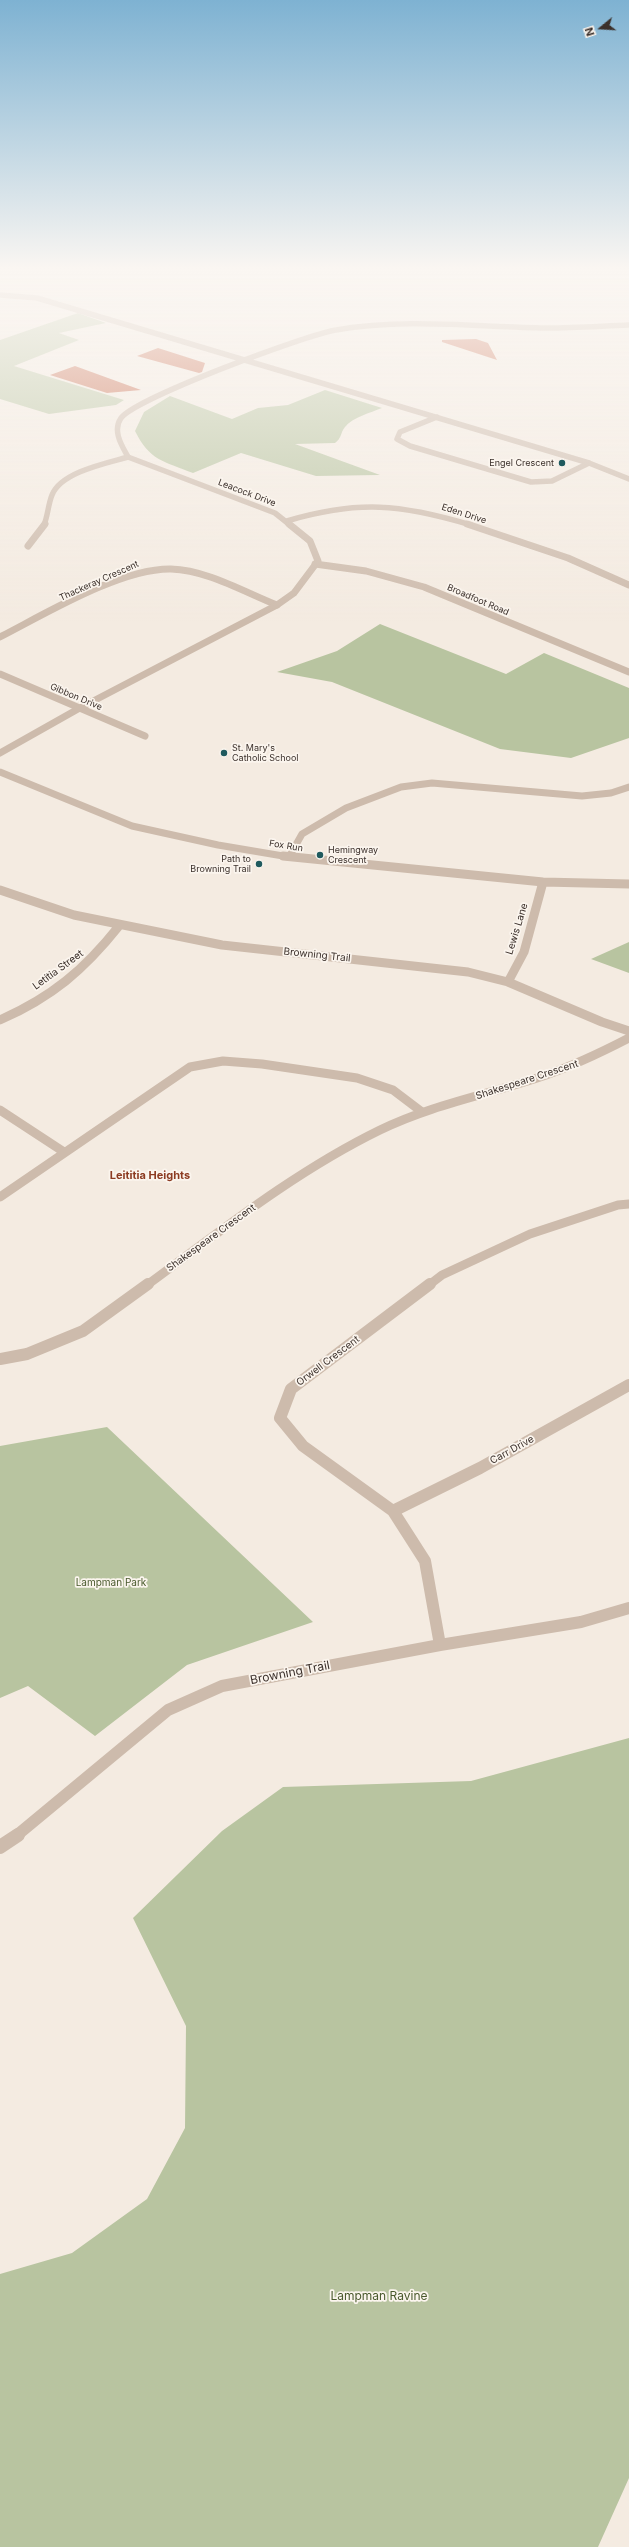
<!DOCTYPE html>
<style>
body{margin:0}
#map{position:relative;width:629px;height:2547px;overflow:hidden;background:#f4ebe1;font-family:Inter,sans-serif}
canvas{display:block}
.north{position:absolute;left:581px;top:8px;width:40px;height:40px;-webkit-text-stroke:3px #fbf5ee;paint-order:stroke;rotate:252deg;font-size:11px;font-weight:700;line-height:16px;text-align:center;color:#3b302b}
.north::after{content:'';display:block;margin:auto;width:14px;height:18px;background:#3b302b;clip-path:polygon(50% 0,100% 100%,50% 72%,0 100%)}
</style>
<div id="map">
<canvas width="629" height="2547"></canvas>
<div class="north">N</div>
</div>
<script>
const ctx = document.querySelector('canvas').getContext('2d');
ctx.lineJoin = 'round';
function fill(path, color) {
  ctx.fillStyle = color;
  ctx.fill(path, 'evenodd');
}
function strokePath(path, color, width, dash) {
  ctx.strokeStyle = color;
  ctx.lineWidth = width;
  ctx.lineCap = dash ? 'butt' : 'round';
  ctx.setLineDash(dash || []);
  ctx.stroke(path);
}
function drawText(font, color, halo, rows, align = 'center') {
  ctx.font = font + ' Inter,sans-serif';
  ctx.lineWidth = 3.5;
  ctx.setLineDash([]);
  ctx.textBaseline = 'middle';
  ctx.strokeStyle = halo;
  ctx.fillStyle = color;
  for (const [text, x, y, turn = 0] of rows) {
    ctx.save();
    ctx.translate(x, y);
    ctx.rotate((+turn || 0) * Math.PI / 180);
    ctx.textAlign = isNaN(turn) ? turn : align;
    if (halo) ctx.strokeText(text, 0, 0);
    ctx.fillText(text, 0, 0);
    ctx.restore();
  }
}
fill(new Path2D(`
 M78,313l28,10 -47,10 20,7 -65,26 110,34 -8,5 -67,9 -49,-15v-59z
 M325,390l57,18c-12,5 -29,9 -37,19 -5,6 -3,11 -10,16l-40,1 85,31 -64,1 -75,-23 -48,20c-30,-12 -43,-12 -58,-42l9,-19 26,-16 62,23 26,-11 30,-3z
 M380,624l126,50 38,-21 85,35v50l-58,20 -71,-9 -168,-67 -55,-10 60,-21z
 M629,942v31l-38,-14z
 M107,1427l206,195 -126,43 -92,71 -67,-50 -28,12v-252z
 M629,1738v740l-31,69h-598v-273l72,-21 75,-54 38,-71 1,-102 -53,-108 89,-87 61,-44 188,-6z`), '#b8c4a0');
fill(new Path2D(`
 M476,339l12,4 9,17 -55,-18v-2z
 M158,348l47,15 -3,9 -3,1 -62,-17z
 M75,366l66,24 -34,3 -57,-18z`), '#c8694b');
strokePath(new Path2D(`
 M437,417l-37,15 -3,7 13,7 121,36 21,-1 37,-18
 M287,521c71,-21 114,-17 184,4
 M44,525c4,-10 4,-20 8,-30 9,-23 55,-32 76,-38`), '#cdbbac', 5.5);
strokePath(new Path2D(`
 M467,524l101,34 61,27
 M28,546l17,-22
 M315,564l51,7 58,16 205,85
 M0,637c45,-23 121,-69 171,-68 36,1 73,23 106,36
 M0,674l145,62
 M0,772l132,54 86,19 71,12
 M289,857l13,-23 44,-26 55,-21 31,-4 150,13 29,-3 18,-6`), '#cdbbac', 7);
strokePath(new Path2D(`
 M283,856l260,26 86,2
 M0,890l74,25 148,30 246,27 40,10 94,40 27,9
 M508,982l16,-30 19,-70
 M0,1020c52,-23 84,-50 119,-94
 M0,1110l64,42
 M0,1197l190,-130 33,-6 39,3 95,14 36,12 29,22
 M147,1285c75,-55 149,-114 233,-155 53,-26 111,-36 166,-55 29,-10 56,-23 83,-37
 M429,1285l13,-10 88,-41 88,-29 11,-1`), '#cdbbac', 9);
strokePath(new Path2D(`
 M430,1284l-139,105 -11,29 23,28 90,65 32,50 15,84
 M0,1359l27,-5 56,-23 65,-47
 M393,1511l87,-43 149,-83
 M16,1836l152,-126 54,-24 218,-41 141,-23 48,-14`), '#cdbbac', 12);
strokePath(new Path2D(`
 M0,1847l18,-12`), '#cdbbac', 14);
strokePath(new Path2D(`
 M0,295l37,3 552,165 40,16
 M290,525l-15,-12 -147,-56c-6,-11 -16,-26 -7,-39 15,-20 184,-83 215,-88 70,-12 141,-3 211,-2 27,0 55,-2 82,-3`), '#cdbbac', 5.5);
strokePath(new Path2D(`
 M0,753l78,-44 199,-104 17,-12 24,-32 -8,-20 -21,-17`), '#cdbbac', 7);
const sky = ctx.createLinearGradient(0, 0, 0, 624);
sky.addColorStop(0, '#7eb2d2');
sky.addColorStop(0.43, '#faf6f2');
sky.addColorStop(1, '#faf6f200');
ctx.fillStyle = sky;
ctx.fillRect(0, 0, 629, 624);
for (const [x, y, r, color] of [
 [562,463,4,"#1f5a5e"],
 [224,753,4,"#1f5a5e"],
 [320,855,4,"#1f5a5e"],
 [259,864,4,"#1f5a5e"]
]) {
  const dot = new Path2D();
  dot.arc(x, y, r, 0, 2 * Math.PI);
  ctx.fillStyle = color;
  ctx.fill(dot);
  strokePath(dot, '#fbf5ee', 1.5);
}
drawText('9px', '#3b302b', '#fbf5ee', [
 ["Engel Crescent",554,463],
 ["St. Mary's",232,748,"left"],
 ["Catholic School",232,758,"left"],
 ["Hemingway",328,850,"left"],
 ["Crescent",328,860,"left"],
 ["Path to",251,859],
 ["Browning Trail",251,869]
], 'right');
drawText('9px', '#3b302b', '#fbf5ee', [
 ["Leacock Drive",247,493,21],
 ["Eden Drive",464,514,18],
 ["Thackeray Crescent",99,581,-24],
 ["Broadfoot Road",478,600,23],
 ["Gibbon Drive",76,697,23],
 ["Fox Run",286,846,9]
]);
drawText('10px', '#3b302b', '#fbf5ee', [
 ["Lewis Lane",517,929,-73],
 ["Browning Trail",317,955,6],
 ["Letitia Street",58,970,-36],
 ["Shakespeare Crescent",527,1080,-18],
 ["Shakespeare Crescent",211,1238,-36],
 ["Orwell Crescent",328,1361,-37],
 ["Carr Drive",512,1450,-29]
]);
drawText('10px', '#4a5a2e', '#fbf5ee', [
 ["Lampman Park",111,1583]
]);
drawText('bold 11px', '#8c3b22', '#fbf5ee', [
 ["Leititia Heights",150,1176]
]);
drawText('12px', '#3b302b', '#fbf5ee', [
 ["Browning Trail",290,1673,-11]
]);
drawText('12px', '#4a5a2e', '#fbf5ee', [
 ["Lampman Ravine",379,2296]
]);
</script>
